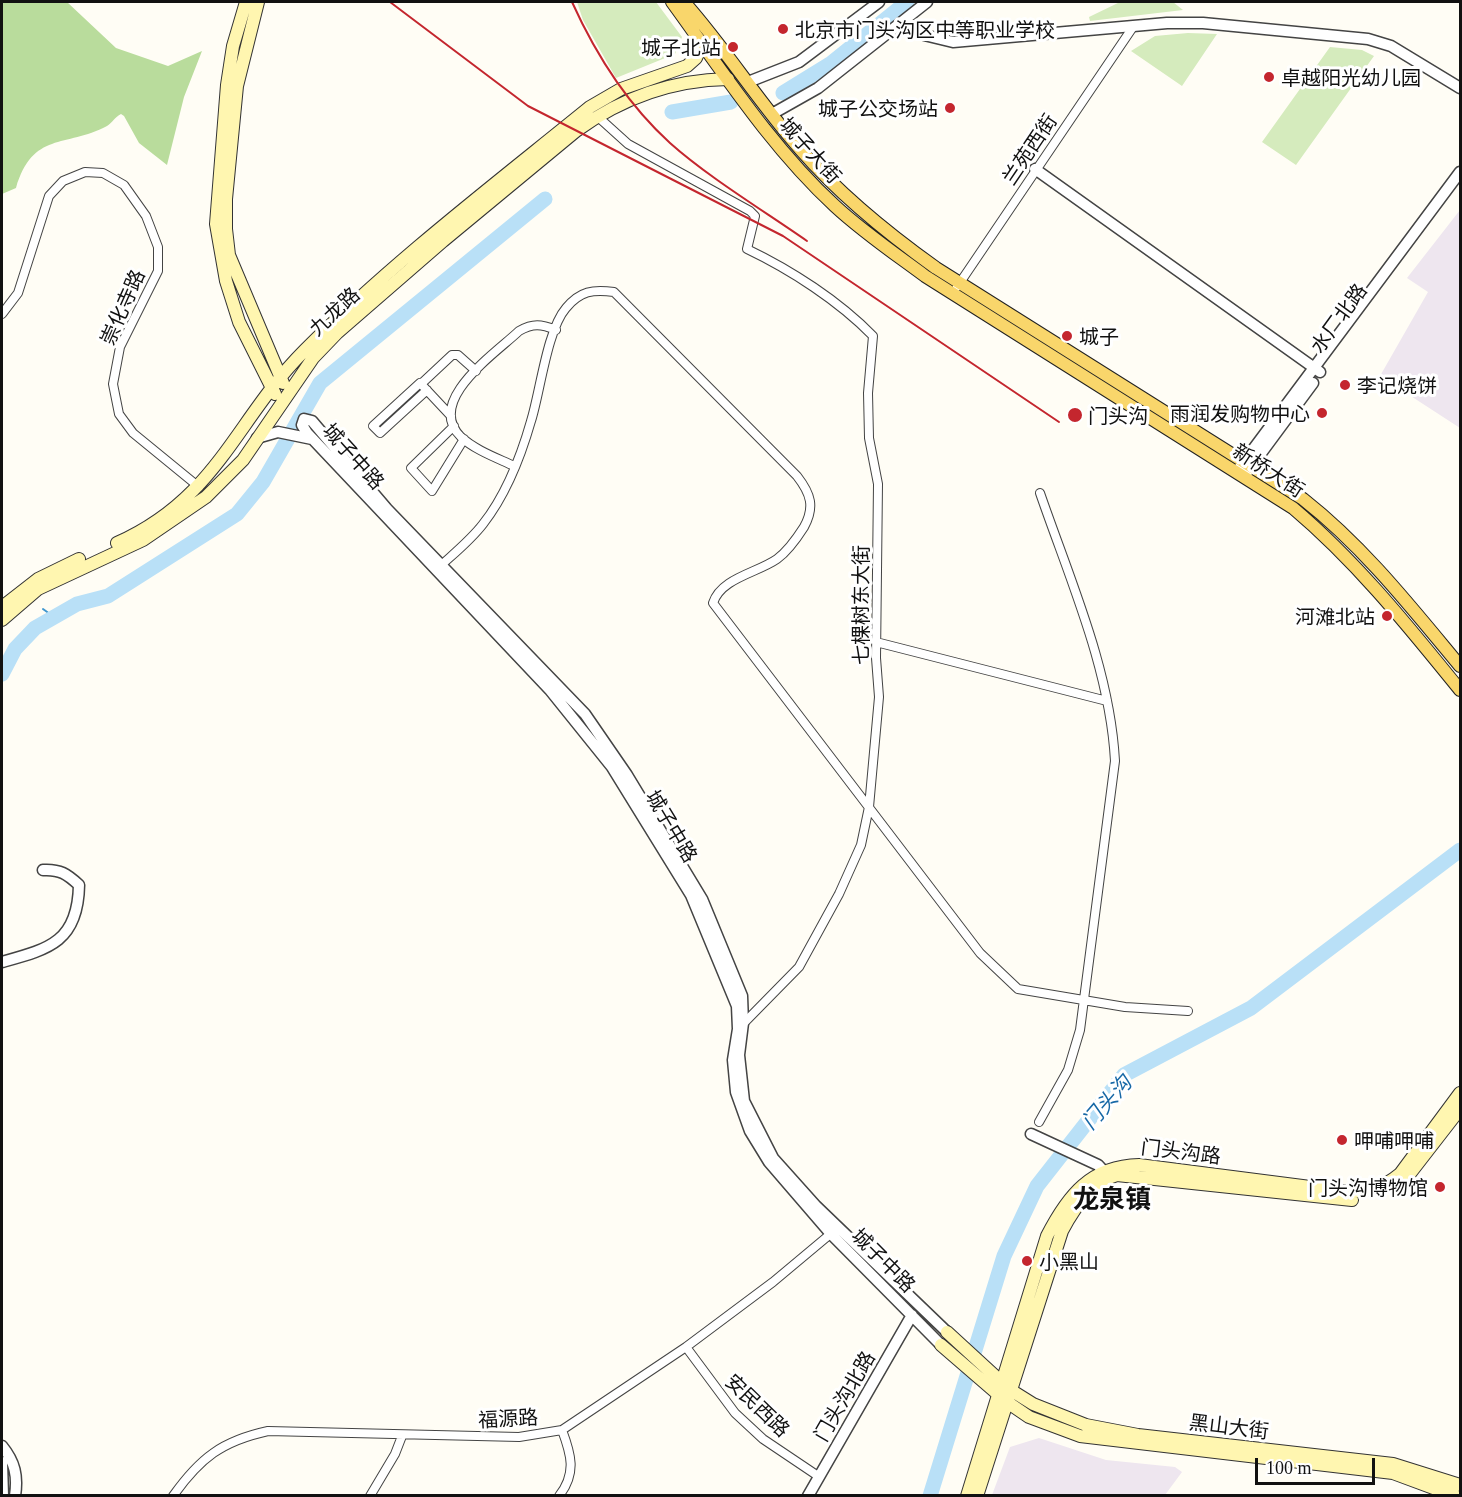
<!DOCTYPE html>
<meta charset="utf-8">
<style>
body{margin:0}
#map{position:relative;width:1462px;height:1497px;overflow:hidden;background:#fffdf5;font-family:Georgia,serif}
canvas{display:block}
.frame{position:absolute;inset:0;border:3px solid #111;pointer-events:none}
.scale{position:absolute;left:1255px;top:1458px;width:120px;height:27px;box-sizing:border-box;border:3px solid #111;border-top:0;padding-left:8px;font-size:18px;line-height:21px;white-space:nowrap;color:#111;-webkit-text-stroke:4px #fff;paint-order:stroke}
</style>
<div id="map">
<canvas width="1462" height="1497"></canvas>
<div class="frame"></div>
<div class="scale">100 m</div>
</div>
<script>
const ctx = document.querySelector('canvas').getContext('2d');
ctx.lineJoin = 'round';
function fill(path, color) {
  ctx.fillStyle = color;
  ctx.fill(path, 'evenodd');
}
function strokePath(path, color, width, dash) {
  ctx.strokeStyle = color;
  ctx.lineWidth = width;
  ctx.lineCap = dash ? 'butt' : 'round';
  ctx.setLineDash(dash || []);
  ctx.stroke(path);
}
function drawText(font, color, halo, rows, align = 'center') {
  ctx.font = font + ' Georgia,"Noto Sans SC",serif';
  ctx.lineWidth = 6;
  ctx.setLineDash([]);
  ctx.textBaseline = 'middle';
  ctx.strokeStyle = halo;
  ctx.fillStyle = color;
  for (const [text, x, y, turn = 0] of rows) {
    ctx.save();
    ctx.translate(x, y);
    ctx.rotate((+turn || 0) * Math.PI / 180);
    ctx.textAlign = isNaN(turn) ? turn : align;
    if (halo) ctx.strokeText(text, 0, 0);
    ctx.fillText(text, 0, 0);
    ctx.restore();
  }
}
fill(new Path2D(`
 M1460,210v218l-80,-52 48,-84 -21,-14z
 M1039,1438l67,22 69,7 7,5 -17,23h-173l18,-48z`), '#eee6ef');
fill(new Path2D(`
 M577,2h79l26,35 -7,17 -59,24 -33,-58z
 M1120,2h53l10,8 -93,11 -1,-4z
 M1188,33l29,1 -35,52 -51,-35 24,-15z
 M1330,47l32,3 12,6 -78,109 -34,-23z`), '#d5ebbd');
fill(new Path2D(`
 M2,2h65l49,46 52,18 34,-15 -18,46 -17,68 -28,-22 -15,-27 -3,-2c-6,3 -9,9 -14,12 -42,22 -74,5 -91,62l-14,6z`), '#b9dc9c');
strokePath(new Path2D(`
 M2,584v-1
 M43,609l11,8`), '#3f96cf', 2);
strokePath(new Path2D(`
 M783,93l47,-29 77,-62
 M672,112l59,-10
 M2,674l13,-25 20,-21 42,-24 31,-8 129,-82 26,-32 57,-99 225,-184
 M930,1496l74,-240 33,-70 87,-111 127,-67 209,-158`), '#b9e0f7', 15);
const minor = new Path2D(`
 M597,116l31,28 122,67 5,5 -8,33c44,21 92,52 126,87l-5,57 1,45 9,46 -2,174 3,39 -10,110 -8,38 -22,49 -40,73 -57,58
 M957,287l176,-260
 M2,314l16,-21 31,-97 14,-15 22,-9 18,1 21,12 22,31 12,31v24l-38,76 -7,37 6,30 14,19 66,54
 M421,384l31,-29h6l18,16
 M427,390l-47,43 -7,-7 47,-43 1,1 30,32
 M454,426l-43,42 21,23 32,-52
 M514,466c-17,-8 -39,-16 -53,-29 -37,-36 35,-84 58,-106 14,-8 22,-7 37,-1
 M437,569c15,-14 33,-28 46,-45 22,-28 38,-68 48,-103 9,-28 16,-91 35,-113 14,-17 27,-19 48,-16l183,184c14,18 18,31 7,51 -7,11 -16,24 -27,32 -20,14 -56,19 -64,44l267,350 38,36 107,18 63,4
 M876,642l231,59
 M1039,1122l29,-52 12,-40 35,-269c-5,-92 -45,-181 -75,-268
 M686,1347l49,66 28,26 55,37
 M173,1496c27,-38 49,-55 95,-65l251,6 43,-7 124,-83 87,-65 61,-51
 M370,1496l25,-42 7,-18
 M559,1496c18,-23 12,-42 3,-66`);
const tertiary = new Path2D(`
 M904,21l20,14 29,7 214,-19h36l165,16 23,7 69,42
 M748,82l51,-20 80,-60
 M772,114l46,-26 109,-86
 M1035,169l285,203
 M257,438l21,-6 34,7
 M1237,471l223,-299
 M1245,475l68,-92
 M2,962c47,-13 76,-20 77,-77 -12,-11 -19,-16 -36,-15
 M1031,1134l67,31 11,12
 M941,1345l-110,-111 -62,-72 -19,-31 -14,-39 -3,-32 5,-31 -1,-23 -46,-111 -79,-128 -62,-77 -243,-257 -5,-8 2,-6 8,2 75,88 198,205 42,61 75,124 40,97 1,27 -4,32 5,46 29,57 43,48 131,126
 M2,1446c13,16 16,30 13,50
 M2,1462l1,34
 M808,1496l104,-181`);
const secondary = new Path2D(`
 M246,2l-13,44 -6,39 -11,139 10,57 13,41 36,72
 M258,2l-21,84 -11,113v30l3,26 54,128
 M117,543c101,-45 118,-123 188,-193 88,-88 189,-165 285,-243l31,-18 66,-23 9,-8 6,-14
 M2,607l36,-28 41,-20
 M2,620l36,-31 105,-49 63,-43 37,-37 70,-102 24,-25 106,-92 133,-110c44,-32 96,-51 152,-52
 M1408,1176l52,-67
 M947,1332l62,57 24,15 53,21 52,10 255,29 67,21
 M941,1345l66,57 22,15 51,19 313,37 62,23
 M967,1496l80,-260c21,-41 44,-70 92,-71l210,27c21,-1 34,-4 51,-18l60,-81
 M977,1496l85,-265c12,-23 30,-49 55,-56l235,25`);
const primary = new Path2D(`
 M672,2c51,70 99,145 163,204 28,26 59,47 90,70l368,232c64,54 115,118 167,182
 M684,2c42,47 75,101 117,148 40,46 86,83 135,118l367,231c61,48 108,108 157,167`);
strokePath(minor, '#444', 10);
strokePath(tertiary, '#444', 13);
strokePath(secondary, '#333', 14);
strokePath(primary, '#222', 14);
strokePath(minor, '#fff', 8);
strokePath(tertiary, '#fff', 10);
strokePath(secondary, '#fff6b0', 12);
strokePath(primary, '#f9d66b', 12);
strokePath(new Path2D(`
 M390,2l138,104 255,130 276,186
 M572,2c24,53 54,101 98,141 38,34 94,68 137,98`), '#c4262e', 2);
for (const [x, y, r, color] of [
 [783,29,6,"#c4262e"],
 [733,47,6,"#c4262e"],
 [1269,77,6,"#c4262e"],
 [950,108,6,"#c4262e"],
 [1067,336,6,"#c4262e"],
 [1345,385,6,"#c4262e"],
 [1322,413,6,"#c4262e"],
 [1075,415,8,"#c4262e"],
 [1387,616,6,"#c4262e"],
 [1342,1140,6,"#c4262e"],
 [1440,1187,6,"#c4262e"],
 [1027,1261,6,"#c4262e"]
]) {
  const dot = new Path2D();
  dot.arc(x, y, r, 0, 2 * Math.PI);
  ctx.fillStyle = color;
  ctx.fill(dot);
  strokePath(dot, '#fff', 2);
}
drawText('20px', '#111', '#fff', [
 ["北京市门头沟区中等职业学校",795,29],
 ["城子北站",721,47,"right"],
 ["卓越阳光幼儿园",1281,77],
 ["城子公交场站",938,108,"right"],
 ["城子",1079,336],
 ["李记烧饼",1357,385],
 ["雨润发购物中心",1310,413,"right"],
 ["门头沟",1088,415],
 ["河滩北站",1375,616,"right"],
 ["呷哺呷哺",1354,1140],
 ["门头沟博物馆",1428,1187,"right"],
 ["小黑山",1039,1261]
], 'left');
drawText('20px', '#111', '#fff', [
 ["兰苑西街",1029,149,-56],
 ["城子大街",811,150,48],
 ["崇化寺路",122,307,-66],
 ["九龙路",334,311,-43],
 ["水厂北路",1338,318,-54],
 ["城子中路",354,456,48],
 ["新桥大街",1269,470,33],
 ["七棵树东大街",860,605,-90],
 ["城子中路",672,826,59],
 ["门头沟路",1181,1151,7],
 ["城子中路",884,1260,45],
 ["门头沟北路",844,1396,-60],
 ["安民西路",758,1405,44],
 ["福源路",508,1418,-3],
 ["黑山大街",1229,1426,7]
]);
drawText('italic 21px', '#1768a6', '#fff', [
 ["门头沟",1106,1102,-49]
]);
drawText('bold 26px', '#111', '#fff', [
 ["龙泉镇",1112,1198]
]);
</script>
